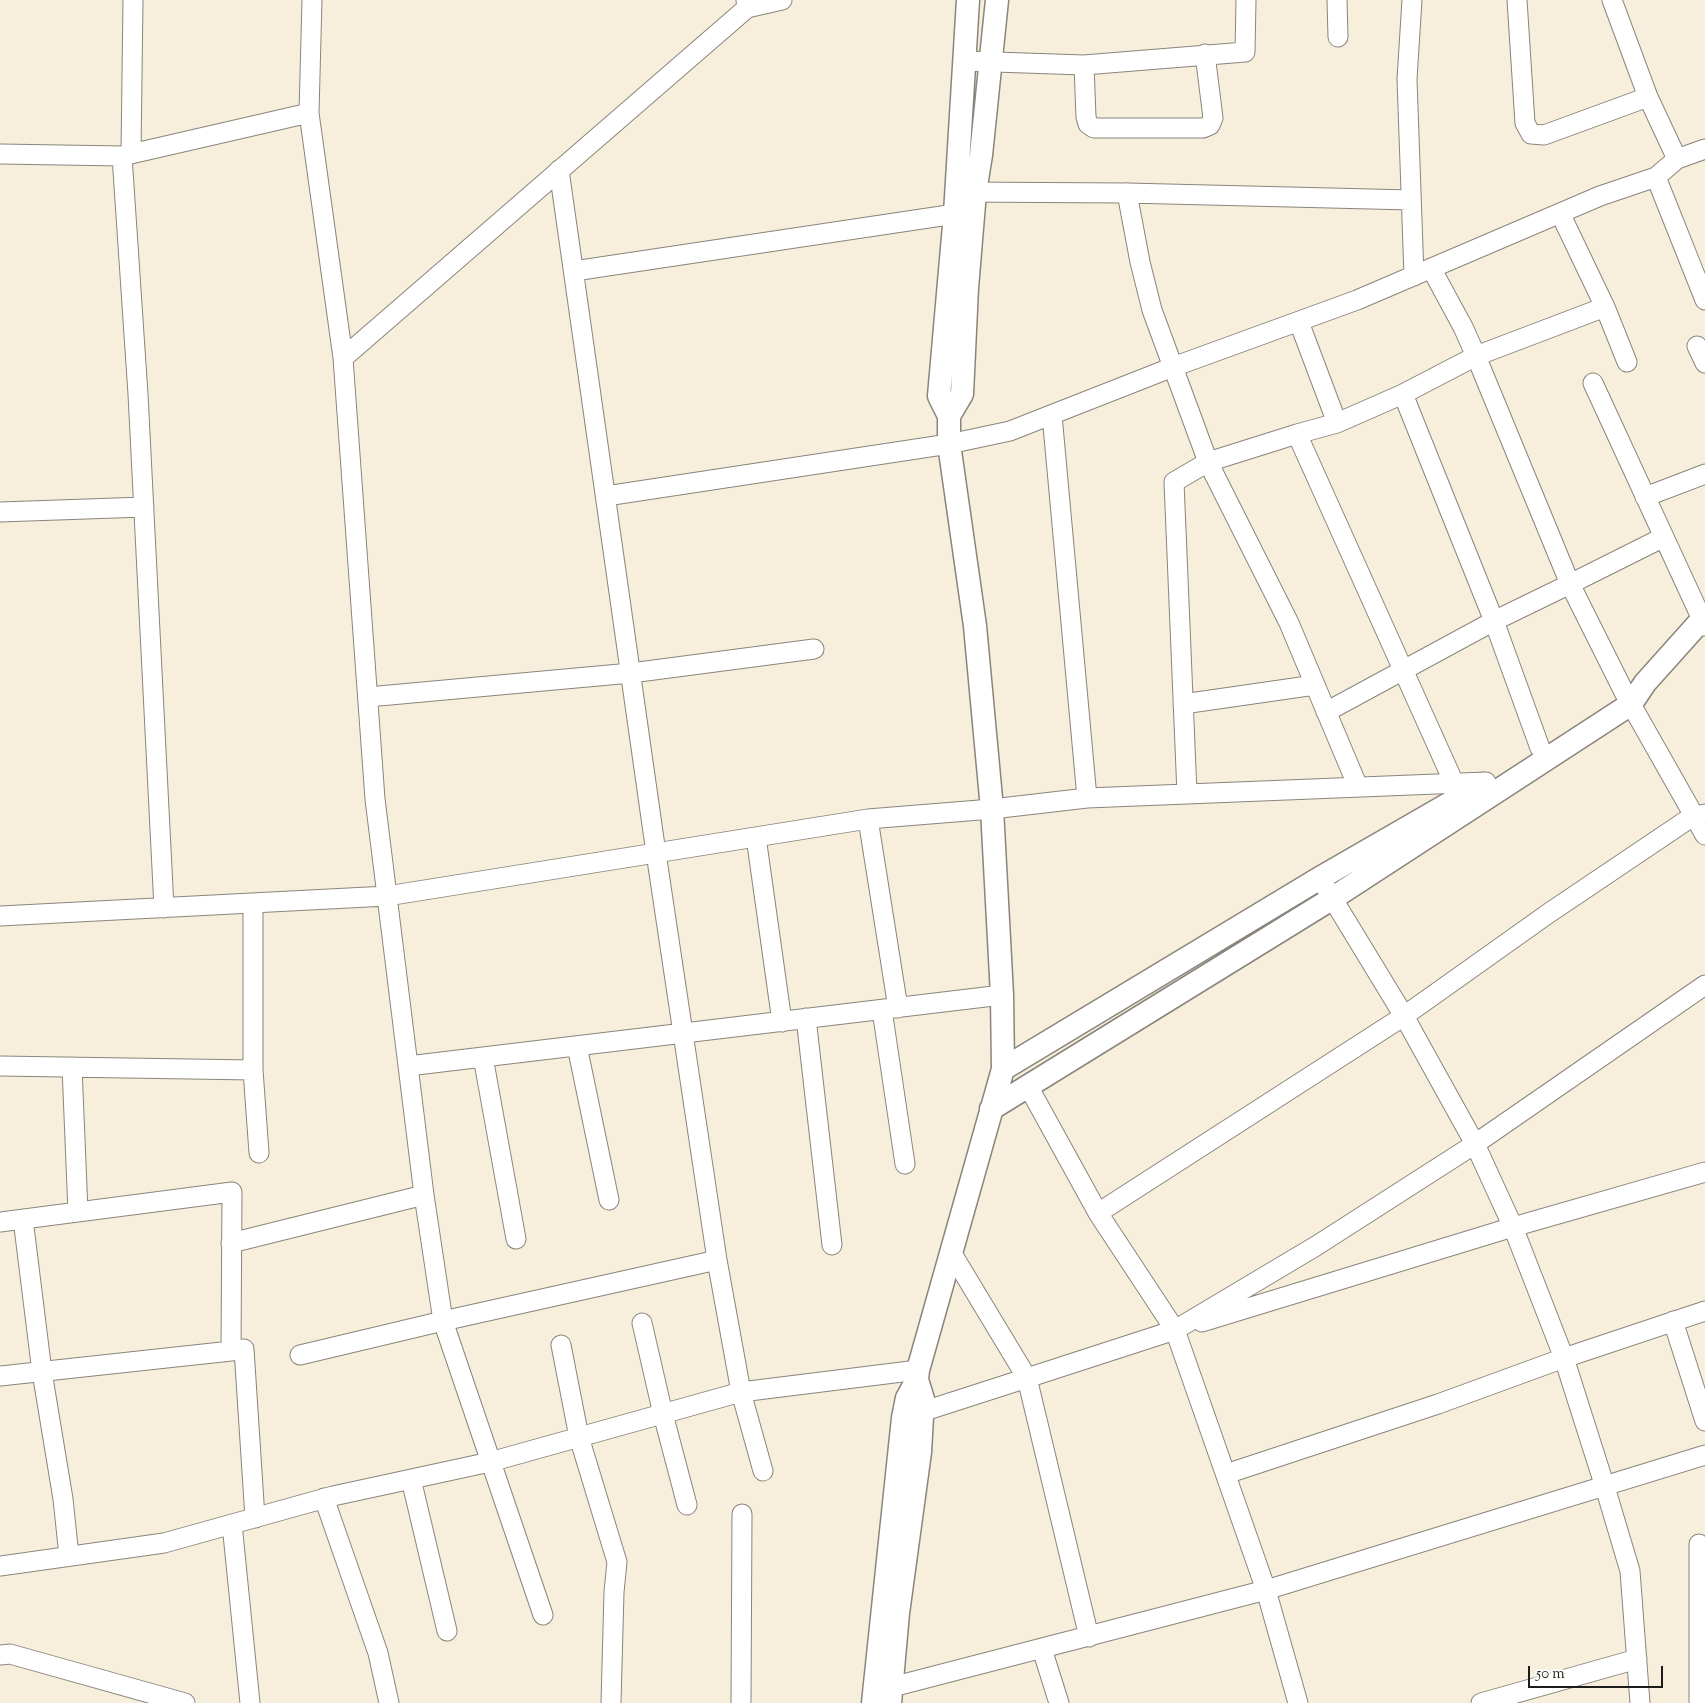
<!DOCTYPE html>
<style>
body{margin:0}
#map{position:relative;width:1705px;height:1703px;overflow:hidden;background:#f7eedb;font-family:"Sorts Mill Goudy",serif}
canvas{display:block}
.scale{position:absolute;left:1528px;top:1666px;width:135px;height:22px;box-sizing:border-box;border:2px solid #1c1c1c;border-top:0;padding-left:6px;font-size:15px;line-height:18px;white-space:nowrap;color:#1c1c1c;-webkit-text-stroke:4px #fdfcf7;paint-order:stroke}
</style>
<div id="map">
<canvas width="1705" height="1703"></canvas>
<div class="scale">50 m</div>
</div>
<script>
const ctx = document.querySelector('canvas').getContext('2d');
ctx.lineJoin = 'round';
function strokePath(path, color, width, dash) {
  ctx.strokeStyle = color;
  ctx.lineWidth = width;
  ctx.lineCap = dash ? 'butt' : 'round';
  ctx.setLineDash(dash || []);
  ctx.stroke(path);
}
const minor = new Path2D(`
 M746,0l1,8 35,-8
 M1337,0l1,37
 M1412,0l-5,79 7,197
 M1517,0l8,123 6,11 13,1 104,-38 29,62 28,-10
 M1612,0l36,97
 M965,61l119,4 161,-13 1,-52
 M1084,65l2,52 2,7 6,4h109l7,-3 3,-7 -8,-64
 M309,113l34,245
 M131,153l2,-153
 M0,154l122,2 187,-43 3,-113
 M122,156l16,238 26,514
 M559,170l97,683 61,407 24,132 177,-22
 M1656,177l49,123
 M960,192l167,1 284,7
 M1127,193l13,69 12,48 56,152 89,-28 157,349
 M1560,213l45,94 22,55
 M1431,268l32,59 13,29 94,228 54,108 81,143
 M574,271l381,-57
 M1299,322l38,101
 M1697,346l8,17
 M1593,383l112,243
 M1403,394l73,-38 129,-49
 M1052,415l35,383
 M1297,434l40,-11 66,-29 91,227 46,127
 M606,496l343,-52 61,-13 163,-64 184,-67 243,-104 56,-19 21,-18
 M1645,497l60,-23
 M0,512l144,-5
 M368,697l263,-24 183,-24
 M1183,704l132,-19
 M1326,712l168,-91 76,-37 94,-47
 M1187,794l-13,-312 34,-20 81,161 69,164
 M868,819l30,189
 M756,837l26,185
 M0,916l387,-20 481,-77 124,-10 95,-11 399,-16
 M882,1010l23,154
 M806,1018l26,227
 M577,1046l32,154
 M483,1057l33,182
 M0,1066l253,4v-167
 M408,1066l594,-71
 M72,1067l6,145
 M253,1070l6,83
 M1098,1213l306,-197 145,-103 144,-97 12,-2
 M23,1219l19,153 21,127 6,57
 M0,1222l232,-30 -1,159 13,-2 11,169
 M231,1243l193,-48
 M951,1252l76,126 148,-48 -77,-117 -70,-127
 M1673,1321l32,100
 M1202,1322l311,-95 192,-55
 M642,1323l21,91 24,91
 M561,1345l18,92 38,125 -3,30 -3,111
 M300,1355l143,-34 274,-61
 M0,1376l231,-25
 M909,1416l118,-38 62,259
 M1226,1474l212,-70 126,-46 141,-47
 M411,1479l36,152
 M324,1498l54,155 11,50
 M232,1524l18,179
 M0,1566l164,-23 169,-47 157,-34 251,-70 22,79
 M543,1615l-100,-294 -19,-126 -49,-396 -32,-441 404,-350
 M1042,1649l17,54
 M0,1655l10,-1 175,49
 M892,1687l374,-97 439,-135
 M741,1703l1,-189
 M1298,1703l-32,-113 -91,-260 141,-84 159,-102 -71,-128 -84,-138
 M1481,1703l156,-44
 M1640,1703l-10,-132 -25,-84 -41,-129 -51,-131 -38,-83 230,-159
 M1699,1703v-159`);
const tertiary = new Path2D(`
 M949,416l13,-22 5,-106 8,-96 6,-37 16,-155
 M1003,1069l317,-191 163,-94
 M991,1109l342,-211 298,-194 14,-21 60,-67
 M873,1703l30,-285 4,-20 10,-18 1,-10 85,-301 -1,-74 -10,-186 -17,-183 -26,-182v-28l-10,-20 16,-182 13,-214
 M890,1703l8,-90 22,-161 3,-53 -6,-19`);
strokePath(minor, '#8a857c', 21);
strokePath(tertiary, '#8a857c', 25);
strokePath(minor, '#fff', 19);
strokePath(tertiary, '#fff', 22);
</script>
